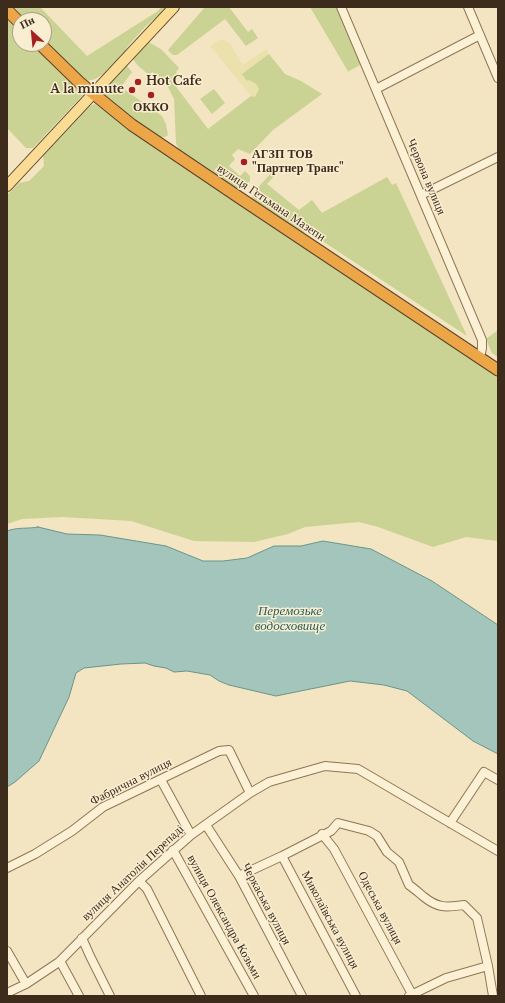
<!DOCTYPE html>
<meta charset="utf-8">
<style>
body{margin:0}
#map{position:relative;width:505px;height:1003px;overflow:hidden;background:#f3e5c1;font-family:"Libre Baskerville",serif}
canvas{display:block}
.frame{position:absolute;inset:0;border:8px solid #3d2c1c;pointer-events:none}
.north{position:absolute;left:12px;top:12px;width:40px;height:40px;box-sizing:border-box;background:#f9eed1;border:1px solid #aea089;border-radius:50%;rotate:333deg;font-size:11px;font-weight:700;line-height:16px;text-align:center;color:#3d2c1c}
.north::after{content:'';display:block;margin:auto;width:14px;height:18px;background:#a5201f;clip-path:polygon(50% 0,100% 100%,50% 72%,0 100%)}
</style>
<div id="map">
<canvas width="505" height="1003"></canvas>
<div class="frame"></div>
<div class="north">Пн</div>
</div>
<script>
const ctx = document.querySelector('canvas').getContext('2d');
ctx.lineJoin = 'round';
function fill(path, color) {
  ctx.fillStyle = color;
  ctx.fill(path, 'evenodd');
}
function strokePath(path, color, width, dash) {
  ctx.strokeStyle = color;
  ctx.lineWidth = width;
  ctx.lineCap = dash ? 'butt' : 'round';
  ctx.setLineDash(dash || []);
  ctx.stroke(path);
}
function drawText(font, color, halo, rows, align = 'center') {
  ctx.font = font + ' "Libre Baskerville",serif';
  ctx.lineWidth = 3;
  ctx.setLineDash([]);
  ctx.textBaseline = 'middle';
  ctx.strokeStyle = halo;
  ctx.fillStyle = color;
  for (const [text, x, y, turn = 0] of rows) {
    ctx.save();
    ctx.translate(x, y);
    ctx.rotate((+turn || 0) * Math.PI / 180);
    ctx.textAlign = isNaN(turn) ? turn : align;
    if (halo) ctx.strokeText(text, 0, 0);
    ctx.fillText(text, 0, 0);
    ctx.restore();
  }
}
fill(new Path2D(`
 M219,40h5l6,4 13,21 23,-16 3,5 -26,20 4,7 2,-1 7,4 3,5 -4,8 -4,-1 -41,-50z`), '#eae1ad');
fill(new Path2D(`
 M13,7h27l47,49 71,-45 3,-4h7c-7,7 -16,13 -23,20 -5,6 -11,12 -16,18 -3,3 -4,8 -6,11 -6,7 -27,28 -37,24 -10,-4 -34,-31 -42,-40v-20h-19z
 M205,7h24l19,25 4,-3 6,9 -12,8 -21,-27 -48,36h-4l-5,-5z
 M310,7h26l26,57 -13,7v2z
 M7,17l13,14v13h13l50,47 1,3 -3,3 -48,51h-7l-19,-20z
 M149,42l13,8 17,18 -3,4 2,3 -7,5 37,49 43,-33 4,1 4,-8 -3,-5 -7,-4 -2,1 -5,-7 27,-20 16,20 16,7 21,13 -49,36 -23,24 -12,-5 -6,6 3,4 -6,7 11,10 5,-5 5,5v5l-8,7h-7l-55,-36 -4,-9 -2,-44 -7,-14 -9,-5 2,-3 -8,-5 -2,3c-7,-5 -13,-9 -17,-16z
 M127,66l5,6 -11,15 41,29 4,8 2,11 -3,2h-7l-52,-38c-7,-12 13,-25 21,-33z
 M214,89l11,14 -13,11 -12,-15z
 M95,104l73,52 25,15 305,206v164l-32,-4 -33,10 -55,-20 -19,-5 -54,5 -17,7 -34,8 -60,-1 -63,-20 -68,-4 -41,2 -15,5v-329l12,-12 10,-2 15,-15 -1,-11c10,-11 39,-49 52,-51z
 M274,170l3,3 -10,11 32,26 13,-10 10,13 65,-36 5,8 4,-2 71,153 -160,-105 -4,2 -51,-33 1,-7z
 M498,330v27l-6,-4 -6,-14z`), '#cad393');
const water = new Path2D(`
 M38,527l29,7 33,1 66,11 37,15h20l24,-3 27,-12h27l22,-5 48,8 61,32 66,44v129l-25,-13 -66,-50 -23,-6 -34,-4 -74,15 -47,-11 -10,-4 -9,-6 -23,-4 -13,1 -8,-4 -12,-2 -9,-3 -24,1 -37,4 -8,5 -7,24 -30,64 -24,21 -8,5v-256c10,-4 21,-2 31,-4z`);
fill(water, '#a4c5bc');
strokePath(water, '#69948a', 1);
const minor = new Path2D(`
 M341,7l141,333v8l-2,10
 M468,7l30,71
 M376,89l104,-54
 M421,195l77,-38
 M161,780l30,55
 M450,823l34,-51 14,8
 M206,825l33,51 63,120
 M322,834l12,15 79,147
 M173,850l81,146
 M282,856l74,140
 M7,868l28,-14 37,-23 31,-24 116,-56 10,-1 21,43
 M239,876l43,-20 49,-25 7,-8 31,8 8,5 10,16 12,10 10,23c6,4 10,8 15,12 15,12 23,10 40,8l13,13 11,48 5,30
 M139,881l8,8 54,107
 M82,938l8,18 20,40
 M7,951l19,33
 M60,961l19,35
 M7,993l19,-9 33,-22 80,-81 52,-46 59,-42 19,-11 56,-16 33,3 140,82
 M409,996l37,-18 42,-12`);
const major = new Path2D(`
 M7,186l167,-179`);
const highway = new Path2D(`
 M7,10l13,13
 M40,44l39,38 53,43 108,73 258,172`);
strokePath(minor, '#8f7556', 10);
strokePath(major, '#5c432b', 12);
strokePath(highway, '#5c432b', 13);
strokePath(minor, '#fdf1d5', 8);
strokePath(major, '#fbdc94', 10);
strokePath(highway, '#eca647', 11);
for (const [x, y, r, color] of [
 [138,82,4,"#a5201f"],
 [132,90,4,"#a5201f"],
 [151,95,4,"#a5201f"],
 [244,162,4,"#a5201f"]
]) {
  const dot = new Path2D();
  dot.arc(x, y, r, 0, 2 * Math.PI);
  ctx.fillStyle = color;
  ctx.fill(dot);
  strokePath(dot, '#f9eed1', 1.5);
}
drawText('bold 12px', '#3d2c1c', '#f9eed1', [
 ["Hot Cafe",146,82],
 ["A la minute",124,90,"right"],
 ["ОККО",151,108,"center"],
 ["АГЗП ТОВ",252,155],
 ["\"Партнер Транс\"",252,169]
], 'left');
drawText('12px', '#3d2c1c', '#f9eed1', [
 ["Червона вулиця",426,177,67],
 ["вулиця Гетьмана Мазепи",271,203,34],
 ["Фабрична вулиця",131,782,-27],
 ["вулиця Анатолія Перепаді",133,873,-43],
 ["Черкаська вулиця",266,904,62],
 ["Одеська вулиця",380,908,62],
 ["вулиця Олександра Козьми",224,917,61],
 ["Миколаївська вулиця",330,920,62]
]);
drawText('italic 13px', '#295e5c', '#f9eed1', [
 ["Перемозьке",290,611],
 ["водосховище",290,626]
]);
</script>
